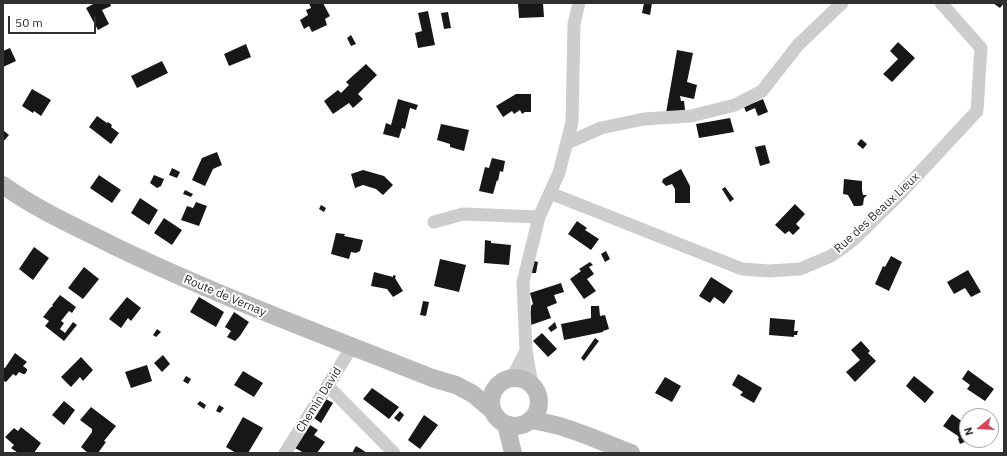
<!DOCTYPE html>
<style>
body{margin:0}
#map{position:relative;width:1007px;height:456px;overflow:hidden;background:#fff;font-family:"IBM Plex Sans",sans-serif}
canvas{display:block}
.frame{position:absolute;inset:0;border:4px solid #303030;pointer-events:none}
.north{position:absolute;left:959px;top:408px;width:40px;height:40px;box-sizing:border-box;background:#fff;border:1px solid #acacac;border-radius:50%;rotate:252deg;font-size:11px;font-weight:700;line-height:16px;text-align:center;color:#303030}
.north::after{content:'';display:block;margin:auto;width:14px;height:18px;background:#d5455c;clip-path:polygon(50% 0,100% 100%,50% 72%,0 100%)}
.scale{position:absolute;left:8px;top:16px;width:88px;height:18px;box-sizing:border-box;border:2px solid #303030;border-top:0;padding-left:5px;font-size:12px;line-height:14px;white-space:nowrap;color:#303030;-webkit-text-stroke:3px #fff;paint-order:stroke}
</style>
<div id="map">
<canvas width="1007" height="456"></canvas>
<div class="frame"></div>
<div class="north">N</div>
<div class="scale">50 m</div>
</div>
<script>
const ctx = document.querySelector('canvas').getContext('2d');
ctx.lineJoin = 'round';
function fill(path, color) {
  ctx.fillStyle = color;
  ctx.fill(path, 'evenodd');
}
function strokePath(path, color, width, dash) {
  ctx.strokeStyle = color;
  ctx.lineWidth = width;
  ctx.lineCap = dash ? 'butt' : 'round';
  ctx.setLineDash(dash || []);
  ctx.stroke(path);
}
function drawText(font, color, halo, rows, align = 'center') {
  ctx.font = font + ' "IBM Plex Sans",sans-serif';
  ctx.lineWidth = 4;
  ctx.setLineDash([]);
  ctx.textBaseline = 'middle';
  ctx.strokeStyle = halo;
  ctx.fillStyle = color;
  for (const [text, x, y, turn = 0] of rows) {
    ctx.save();
    ctx.translate(x, y);
    ctx.rotate((+turn || 0) * Math.PI / 180);
    ctx.textAlign = isNaN(turn) ? turn : align;
    if (halo) ctx.strokeText(text, 0, 0);
    ctx.fillText(text, 0, 0);
    ctx.restore();
  }
}
fill(new Path2D(`
 M95,3h15l1,3 -9,4 7,14 -11,6 -12,-22z
 M309,3h14l7,13 -5,3 2,6 -15,7 -3,-6 -5,3 -4,-9 8,-5 -2,-5 5,-2z
 M518,3h25l1,14 -25,1z
 M644,3h8l-2,12 -8,-2z
 M993,3h11l-4,5z
 M428,11l7,34 -17,3 -3,-15 7,-2 -4,-18z
 M448,12l3,16 -7,1 -3,-16z
 M351,35l5,9 -5,2 -4,-8z
 M898,42l17,16 -23,24 -9,-8 15,-15 -8,-8z
 M246,44l5,13 -22,9 -5,-12z
 M10,48l6,13 -13,6v-16z
 M677,50l16,3 -6,29 10,3 -3,14 -14,-3 1,5h3l1,9 -19,3z
 M162,61l6,12 -31,15 -6,-12z
 M366,64l11,11 -19,19 5,5 -10,9 -4,-5 -16,11 -9,-13 14,-11 3,3 8,-8 -3,-3z
 M32,89l19,11 -10,16 -7,-5 -1,2 -11,-7z
 M516,94h15v18h-6l-3,2 -2,-4 -6,4 -2,-3 -9,6 -7,-11z
 M398,99l20,6 -2,5 -6,-2 -5,21 -3,-1 -3,10 -16,-4 3,-11 5,2z
 M763,99l5,13 -10,4 -3,-8 -9,4 -2,-5z
 M97,116l10,7 1,-1 4,3 -1,2 8,6 -8,11 -22,-17z
 M730,118l4,14 -35,6 -3,-14z
 M441,124l28,6 -5,21 -14,-4v-3l-13,-4z
 M3,130l6,5 -6,7z
 M861,139l6,5 -4,5 -6,-5z
 M765,145l5,18 -10,3 -5,-19z
 M217,152l5,13 -9,4 -8,17 -13,-6 10,-22z
 M492,158l13,3 -2,11 -3,-1 -2,10 -1,-1 -4,14 -14,-3 6,-24 4,1z
 M172,168l8,4 -3,6 -8,-3z
 M681,169l9,17v17h-15v-14l-3,-5 -6,2 -4,-4 1,-3z
 M363,170l21,6 9,9 -10,10 -7,-6 -13,-4 -8,3 -4,-14z
 M99,175l22,15 -9,13 -22,-15z
 M154,175l10,4 -3,7 -4,2 -7,-5z
 M844,179l18,2v9l1,5h4l-3,3 -1,7 -3,1h-6l-6,-11 -5,-1z
 M725,187l9,12 -4,3 -8,-13z
 M185,190l8,4 -2,3 -8,-3z
 M140,198l18,12 -9,15 -18,-12z
 M196,202l11,4 -8,20 -18,-6 6,-14 6,2z
 M795,204l10,10 -9,10 4,4 -7,7 -4,-4 -4,3 -10,-9z
 M321,205l5,3 -2,4 -5,-3z
 M164,218l18,12 -10,15 -18,-12z
 M577,221l10,7 -2,2 14,9 -8,11 -23,-16z
 M336,233l9,1 -1,2 19,4 -3,11 -4,2 -5,-1 -2,7 -18,-5z
 M485,240l6,1v2l20,2 -2,20 -25,-2z
 M34,247l15,11 -16,22 -14,-11z
 M606,251l4,8 -5,3 -4,-8z
 M891,256l11,6 -13,29 -14,-7 8,-18 2,1z
 M440,259l26,6 -7,27 -25,-6z
 M534,261l4,1 -2,11h-6z
 M590,262l3,3 -4,2 5,7 -7,5 9,12 -12,8 -14,-20 11,-8 -2,-2z
 M84,267l15,12 -16,20 -15,-11z
 M968,270l13,22 -10,5 -6,-9 -11,6 -7,-12z
 M374,272l19,5v-2l3,1 -1,2 8,13 -10,6 -6,-8 -16,-3z
 M711,277l22,14 -9,13 -10,-7 -4,6 -11,-7z
 M561,283l3,9 -10,3 3,8 -10,4 4,11 -20,7 -4,-13 4,-1v-5l2,-2 -3,-11z
 M60,295l16,12 -4,6 -3,-2 -8,10 3,2 -4,6 5,4 8,-11 4,3 -13,16 -19,-15 4,-5 -6,-4 8,-10h1l1,-2h-1z
 M127,297l14,11 -10,13 -3,-3 -7,10 -12,-9z
 M199,297l25,15 -8,15 -26,-15z
 M423,301l6,1 -3,14 -6,-1z
 M591,306h8l1,10 5,-1 4,14 -6,2v1l-39,8 -3,-16 30,-6z
 M234,312l15,10 -9,14 -5,5 -8,-4 4,-6 -6,-4z
 M770,318l25,2 -1,11h4l-1,4h-3v2l-25,-2z
 M555,322l2,6 -6,4 -3,-4z
 M157,329l4,3 -5,5 -3,-2z
 M542,333l15,16 -9,8 -15,-16z
 M595,338l4,3 -15,20 -3,-3z
 M861,341l9,10 -2,2 8,8 -21,21 -9,-10 14,-12 -9,-10z
 M15,353l12,9 -4,4 4,3v2l-2,3h-2l-4,-2 -3,4 -3,-2 -7,8 -2,-1 -1,2v-16l2,1z
 M163,355l7,9 -8,8 -8,-9z
 M81,357l12,13 -10,11 -3,-4 -9,10 -10,-10z
 M147,365l5,16 -21,7 -6,-16z
 M968,370l26,19 -9,12 -18,-12 3,-4 -8,-6z
 M243,371l20,12 -9,14 -20,-12z
 M738,374l24,14 -8,15 -14,-8 3,-3 -11,-7z
 M186,376l5,3 -3,5 -5,-3z
 M914,376l20,16 -9,11 -19,-17z
 M665,377l16,9 -9,16 -17,-9z
 M372,388l27,19 -10,12 -26,-20z
 M326,399l7,4 -12,20 -7,-5z
 M64,401l11,9 -11,15 -12,-10z
 M200,401l6,4 -2,4 -7,-5z
 M219,405l5,3 -4,5 -4,-2z
 M91,407l25,19 -12,15 2,1 -8,11h-10l-7,-6 11,-15v-3l-12,-9z
 M400,411l4,4 -5,7 -5,-4z
 M952,414l15,11v16l-7,3 -2,-5 1,-1 -1,-2 -15,-10z
 M424,415l14,10 -18,24 -12,-9z
 M243,417l20,11 -15,25h-12l-10,-6z
 M310,425l8,5 -4,5 11,7 -8,11h-13l-9,-5z
 M21,427l20,16 -7,10h-16l-7,-5 3,-3 -9,-8 9,-9 4,3z
 M356,446l5,3 6,4h-15z`), '#171717');
strokePath(new Path2D(`
 M567,143l34,-15 43,-9 47,-3 44,-11 27,-14 36,-46 44,-42
 M550,193l192,76 27,2 31,-2 31,-13 21,-15 47,-46 78,-84 4,-63 -40,-45
 M434,222l29,-8 76,3
 M512,378l14,-27
 M532,385l-6,-34 -3,-69 16,-65 20,-44 13,-51 2,-98 5,-21
 M328,386l66,67
 M285,453l67,-106`), '#cdcdcd', 13);
strokePath(new Path2D(`
 M3,185c34,25 74,42 111,61 104,50 212,90 318,132l24,7 17,9 20,17
 M491 402a24 24 0 1 1 48 0a24 24 0 1 1-48 0Z
 M530,420c35,4 69,21 101,33
 M506,424l7,29`), '#bababa', 18);
drawText('12px', '#303030', '#fff', [
 ["Rue des Beaux Lieux",877,213,-43],
 ["Route de Vernay",225,296,23],
 ["Chemin David",319,400,-58]
]);
</script>
